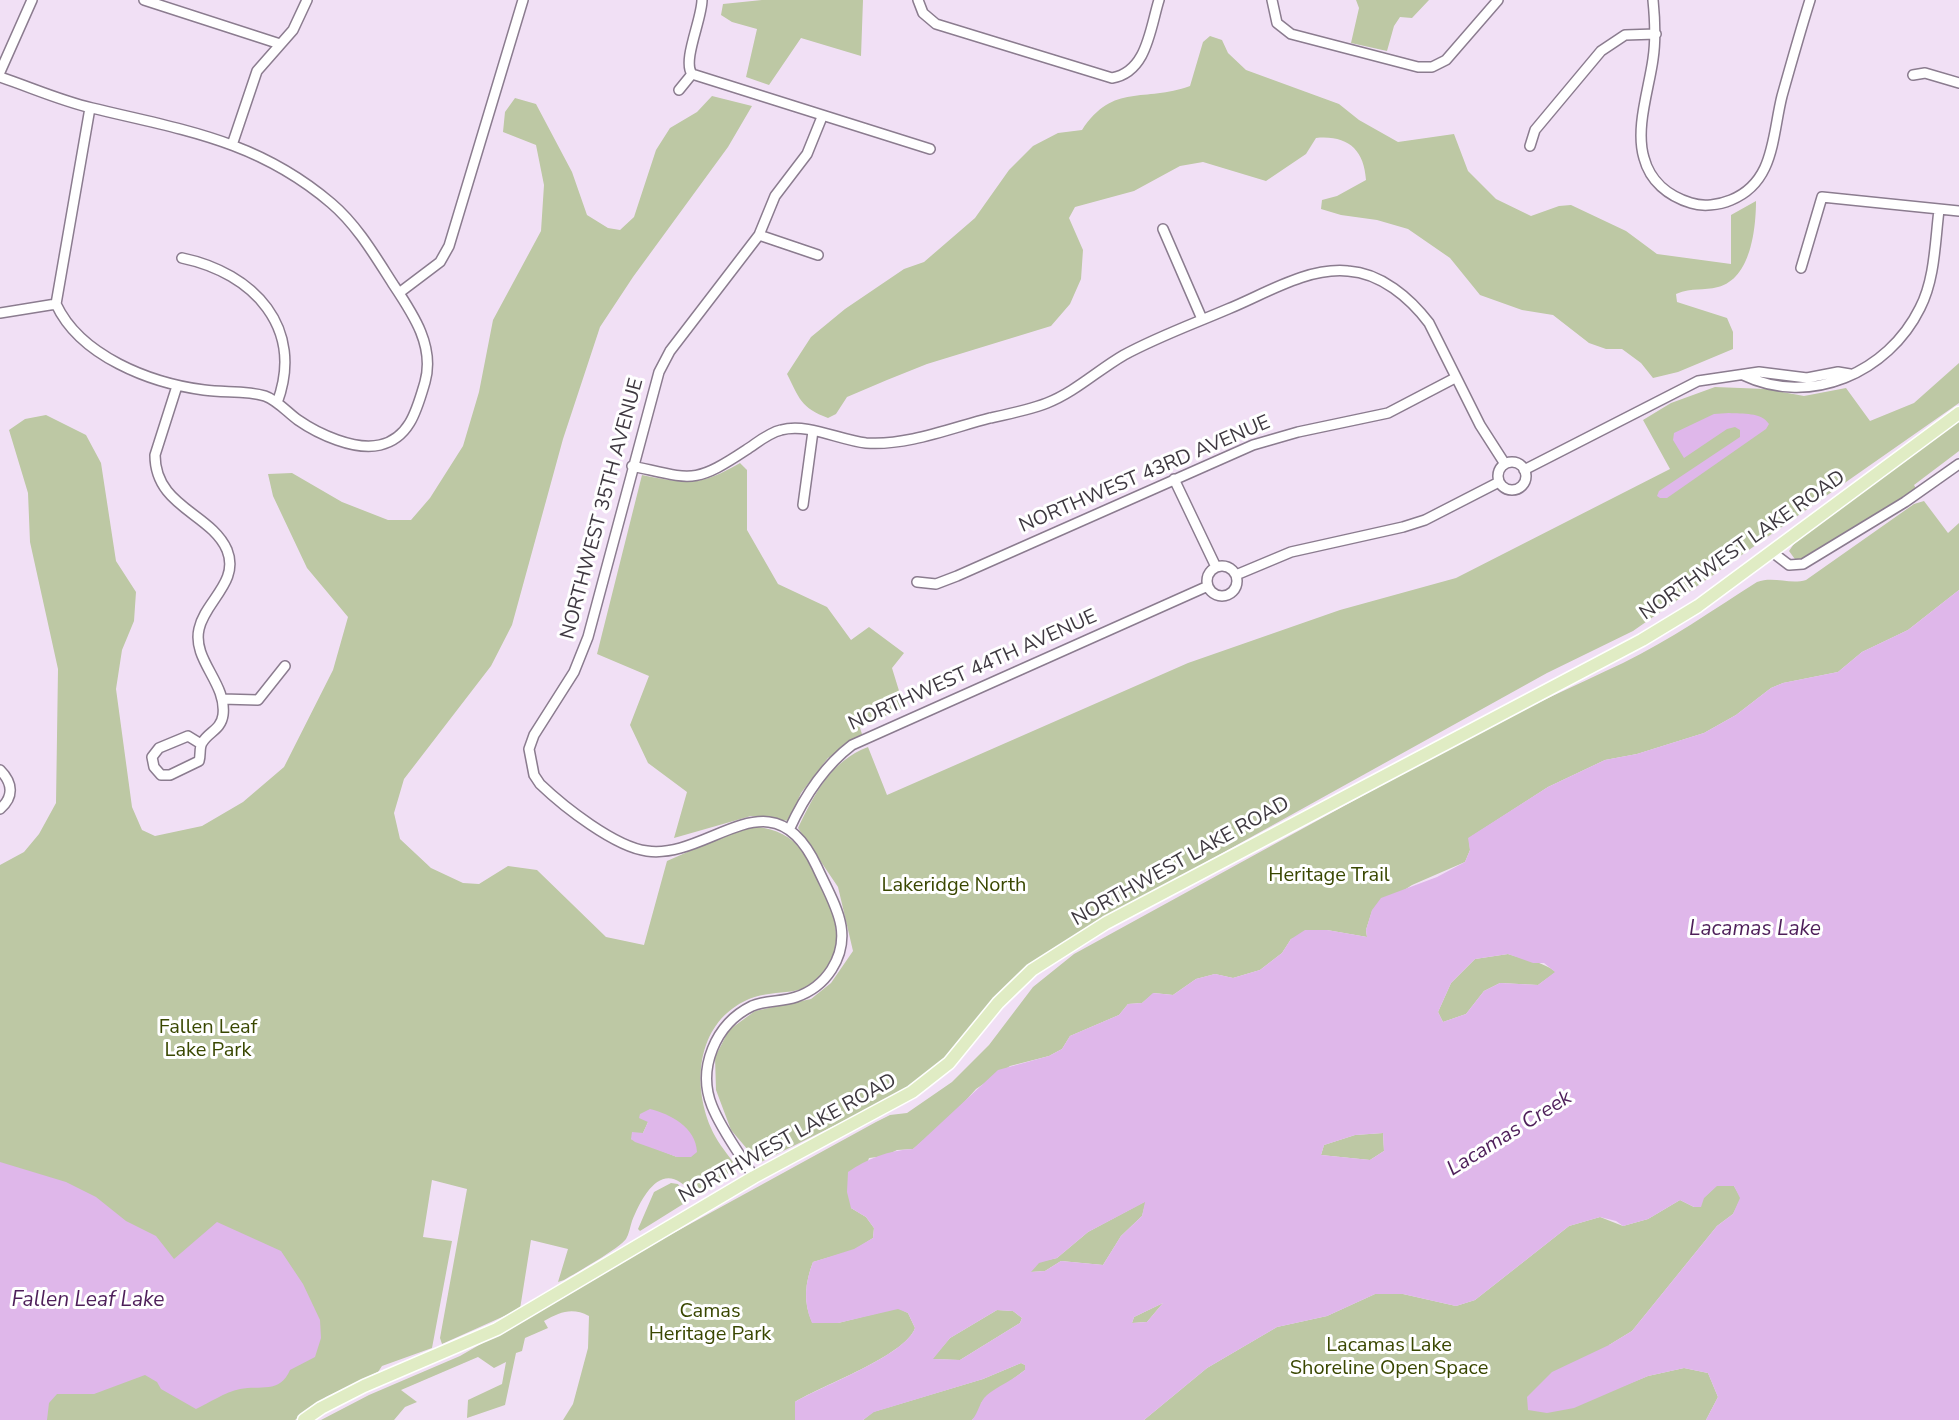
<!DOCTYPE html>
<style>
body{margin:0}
canvas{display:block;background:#f1e0f5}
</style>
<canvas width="1959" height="1420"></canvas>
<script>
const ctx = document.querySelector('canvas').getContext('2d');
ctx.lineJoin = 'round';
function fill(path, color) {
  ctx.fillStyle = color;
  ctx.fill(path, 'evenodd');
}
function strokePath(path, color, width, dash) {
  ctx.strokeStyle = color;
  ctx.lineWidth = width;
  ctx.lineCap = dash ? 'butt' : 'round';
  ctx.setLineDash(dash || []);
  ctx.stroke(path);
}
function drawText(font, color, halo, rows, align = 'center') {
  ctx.font = font + ' "Nunito Sans",sans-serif';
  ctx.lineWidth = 6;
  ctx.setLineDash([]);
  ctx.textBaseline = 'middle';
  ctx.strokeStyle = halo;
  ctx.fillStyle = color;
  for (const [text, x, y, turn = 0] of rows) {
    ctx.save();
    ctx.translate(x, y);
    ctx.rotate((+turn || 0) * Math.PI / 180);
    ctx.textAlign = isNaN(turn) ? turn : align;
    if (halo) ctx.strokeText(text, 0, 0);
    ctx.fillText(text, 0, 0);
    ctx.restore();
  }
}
fill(new Path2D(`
 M762,0h101l-2,56 -60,-18 -32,47 -23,-8 11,-48 -25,-7 -11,-7 2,-11z
 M1356,0h73l-17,18 -12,-1 -6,9 -7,25 -36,-8 8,-35z
 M1210,36l12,4 6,13 18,17 93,34 20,16 39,22 56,-8 14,37 28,28 35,17 28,-10 12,-1 55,26 31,23 74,10v-49l25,-14c0,27 -5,78 -38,86 -15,4 -25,0 -42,7l1,8 50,16 6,14v17l-55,23 -25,6 -12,-15 -19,-14h-16l-17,-6 -36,-28 -31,-5 -42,-15 -30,-37 -42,-29 -31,-9 -36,-5 -20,-6 1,-9 15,-4 29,-16c-2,-31 -19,-45 -50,-42l-10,16 -40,27 -63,-19 -23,4 -46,25 -59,16 -6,11 14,32 -2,29 -11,25 -19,22 -124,38 -40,16 -40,17 -11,17 -8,4c-27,-10 -29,-20 -41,-44l24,-37 34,-28 59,-40 20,-7 51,-44 34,-48 24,-24 25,-13 24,-3c32,-48 62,-27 108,-44l13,-44z
 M712,96l40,10 -24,41 -95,130 -33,50 -37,112 -51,186 -21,41 -87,113 -10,34 6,26 31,29 32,15 16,1 29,-18 29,4 69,67 38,8 23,-84 77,-34c19,-2 41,4 54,19 24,26 54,93 29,125 -22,29 -48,16 -78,28 -51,22 -58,82 -38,129 5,12 14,23 22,34l-4,11 -36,22c-28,-38 -49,-4 -61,26 -2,6 -3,13 -6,18 -6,9 -50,34 -62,41l-6,2 10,-33 -37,-9 -11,69 -78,35 -2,-6 27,-149 -35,-9 -9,57 29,4 -20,107 -50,18 -4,6 -52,25 -31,23h-295v-555l24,-13 15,-18 17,-31 2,-134 -28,-127 -2,-49 -19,-63 16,-11 21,-4 40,20 15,28 15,98 20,31 -2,29 -12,29 -6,39 16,118 10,23 13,6 47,-10 41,-24 41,-35 49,-97 15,-53 -41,-49 -34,-72 -5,-22 24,-1 50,29 46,18h23l19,-22 33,-52 16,-54 14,-72 48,-89 3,-46 -8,-40 -33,-13 2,-20 10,-14 21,6 36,68 15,43 21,13 12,2 14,-13 22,-67 14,-22 27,-16zM648,1122l29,35 -46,-18 12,-6z
 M1959,363v40l-326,228 -86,42 -402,223 -46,23 -79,56 -88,98 -48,28 -125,62 -28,-33 -15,-40 -1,-33 14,-27 26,-19 56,-12 20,-16 22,-32 -15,-64 -40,-59c17,-35 33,-67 70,-81l19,48 301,-132 152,-53 116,-32 214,-109 -27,-49 28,-17 44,-16 51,2 38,7 42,-8 24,33 44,-18z
 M1959,418v33l-45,34 4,7 -94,57 -27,13 -8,-11 11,-16z
 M740,463l7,7v60l31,54 49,23 24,33 18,-13 35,26 -12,15 12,39 -44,21 3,9 -35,21 -27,35 -12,28 -38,-5 -77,22 13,-46 -39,-29 -18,-38 19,-49 -52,-22 45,-179c46,9 56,12 98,-12z
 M1924,501l24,32 11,-10v67l-51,40 -46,22 -24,20 -55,11 -12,5 -35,27 -32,18 -67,21 -32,6 -57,27 -79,51 1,12 -5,12 -53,23 -40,26 -6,19 1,7 -40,-7 -36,9 -9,14 -22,17 -27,8 -18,-4 -19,5 -23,16 -19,-2 -12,10 -14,1 -9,11 -49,21 -8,13 -13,7 -39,10 -34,23 -26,29 -37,31 -16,1 -12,6 -16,2 -18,50 15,9 8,11 -1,10 -19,12 -41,12c-8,21 -10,40 -1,60l26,1 60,-15 10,5 7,15c-10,28 -93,57 -120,74v18h-232l10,-16 15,-56 1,-32c-17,-9 -29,-4 -45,5l4,7 -23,10 -3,13 -6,2 -11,52 -38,13 1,-18 34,-16 4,-22 -12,6 -16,-11 -77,33 16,12 -12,5 -11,13h-73l48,-25 91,-39 199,-115 217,-119 14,-7 17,-2 45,-31 37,-37 44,-58 41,-33 403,-221c48,-25 97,-47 146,-70 47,-23 90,-53 134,-81 17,-6 33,3 49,-2l108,-76z
 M1508,954c17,6 34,7 48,18l-18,13 -38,-2 -16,8 -18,23 -23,8 -5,-10 13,-29 24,-24z
 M1383,1133l1,18 -14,9 -49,-5 3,-10 31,-10z
 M671,1183l7,1 10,17 -48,30 -2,-2 16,-37z
 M1716,1186h18l7,12 -8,16 -16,12 -85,105 -23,14 2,46 37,-15 36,-8 24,5 10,24 -12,23h-562l63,-52 70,-41 50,-11 48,-22h28l53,12 19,-6 94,-74 31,-9 23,9 25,-7 32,-19 14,7z
 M1146,1201l-4,15 -21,20 -18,29 -42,-4 -16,10 -15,1 9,-10 18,-4 31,-26z
 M1163,1303l-16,19 -15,1 2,-6z
 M997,1310l16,1 9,7 -2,5 -60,37 -28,-1 18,-21z
 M1021,1363l4,2v5l-44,33 -1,9 -8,8h-109l10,-8 110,-33z`), '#bdc8a4');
fill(new Path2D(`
 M1729,413c14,1 32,-1 40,11l-3,5 -99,69h-7l-3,-2 2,-5 81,-54v-7l-5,-3 -8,2 -43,29 -11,-18 1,-7 40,-19z
 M1959,590v830h-253l12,-23 -10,-24 -24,-5 -36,8 -74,32 -27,5 -19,-3 -1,-13 25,-25 57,-27 23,-14 85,-105 16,-12 7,-16 -6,-12h-17l-13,12 -3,9h-7l-14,-7 -32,19 -25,7 -7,-5 -16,-4 -31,9 -94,74 -19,6 -53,-12h-28l-48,22 -50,11 -70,41 -63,52h-172c7,-8 7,-18 15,-25 11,-9 26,-15 38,-25v-5l-4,-2 -38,16 -109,33 -11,8h-68v-18c26,-16 110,-46 120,-74l-7,-15 -10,-4 -60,14h-26c-9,-21 -7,-40 1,-61l41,-13 19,-11 1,-10 -8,-11 -15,-9 -4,-16 1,-20c19,-13 41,-22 65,-23l85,-79 51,-14 13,-7 8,-13 49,-21 9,-11 14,-1 11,-10 20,2 23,-16 19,-5 18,4 27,-8 22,-17 9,-14 14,-9h22l40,7 -1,-7 6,-20 9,-12 56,-21 28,-15 5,-12 -2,-12 80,-51 57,-27 32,-6 67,-21 32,-18 35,-27 12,-5 55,-11 24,-20 46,-22zM1508,954l25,9h11l11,9 -17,13 -38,-2 -16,8 -18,23 -23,8 -5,-10 13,-29 24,-24zM1383,1133l1,18 -14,9 -49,-5 3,-10 31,-10zM1145,1202l-3,14 -21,20 -18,29 -42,-4 -16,10 -14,1 8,-9 18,-5 31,-26zM1163,1303l-16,19 -15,1 2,-6zM997,1310l16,1 9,7 -2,5 -60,37 -27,-1 17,-21z
 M650,1109c20,5 46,18 47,43l-6,5h-14l-42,-15 -4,-3 1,-7 11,1 5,-11 -9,-4 1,-4z
 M0,1162l66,20 30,15 30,24 30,15 18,23 43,-37 64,29 22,33 17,36 1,18 -6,19 -25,13c-10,24 -30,15 -50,19 -15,3 -31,14 -44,20l-35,-20 -4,-7 -12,-7 -51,19h-37l-8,9 -2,17h-47z`), '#dfb7ea');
const minor = new Path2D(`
 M144,0l136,44
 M918,0l5,13 13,11 176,54c35,-6 38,-49 47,-78
 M1272,0l5,23 14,11 127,33h14l14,-7 52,-60
 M1653,0c2,20 3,39 0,59 -4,30 -18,69 -9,99 6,23 24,38 47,45 12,4 28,2 40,-3 44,-18 41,-64 51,-104 9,-32 18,-64 28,-96
 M0,72l32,-72
 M692,74l238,75
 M1913,75l12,-2 34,10
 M0,77c30,10 61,24 92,31 91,22 165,32 239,95 26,22 44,53 62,81 20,30 42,62 32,98 -8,27 -15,56 -45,63 -25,6 -62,-11 -82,-25 -10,-7 -21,-20 -33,-24 -19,-6 -41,-3 -61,-6 -54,-7 -124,-34 -148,-86
 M679,90l13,-16c-10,-13 10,-55 10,-74
 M232,145l25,-74 36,-41 14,-30
 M1530,146l5,-16 66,-79 24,-16 31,-1
 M1163,229l39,90
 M759,235l59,20
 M182,258c72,15 123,70 95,145
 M1801,268l21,-71 137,14
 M399,293l41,-31 9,-16 74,-246
 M56,304l34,-196
 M0,313l56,-9
 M1743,375c67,32 145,-2 177,-67 15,-29 15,-66 19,-98
 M177,386l-22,69c0,52 56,58 72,95 13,32 -22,51 -28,79 -7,31 28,54 24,86 -2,15 -15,17 -21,28 -3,5 -1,12 -3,18l-29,14h-9l-7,-8 -2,-10 7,-9 29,-12 13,8
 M1498 476a14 14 0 1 1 28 0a14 14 0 1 1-28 0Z
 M632,466c60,13 61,19 114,-16 11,-7 22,-17 35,-20 27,-7 58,10 85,13 41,3 85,-15 124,-25 19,-4 39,-8 57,-15 28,-11 51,-33 77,-48 33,-18 69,-31 104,-46 37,-15 79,-42 120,-38 33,2 62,27 81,52l51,102 25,39
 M1524,470l174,-89 61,-9 48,6 31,-6 12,2
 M1174,479l42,88
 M803,505l10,-74
 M1772,552l17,13 14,-1 102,-62 54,-38
 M1207 581a15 15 0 1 1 30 0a15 15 0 1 1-30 0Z
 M1236,575l55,-23 112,-25 22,-7 74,-38
 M917,582l19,2 21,-8 296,-131 45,-13 90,-19 67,-35
 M222,699l36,1 27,-34
 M0,770c13,13 14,27 0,39
 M789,830c15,-33 34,-63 63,-85l356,-159
 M754,1177c-14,-23 -32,-46 -42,-71 -15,-37 3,-82 40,-100 14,-6 30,-4 44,-9 30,-10 50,-40 45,-71 -3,-19 -16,-41 -24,-59 -45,-97 -107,-7 -170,-16 -32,-4 -83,-44 -107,-67l-6,-9 -5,-26 5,-14 40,-63 14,-35 71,-265 11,-21 89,-116 16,-39 32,-42 15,-37`);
const major = new Path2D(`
 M304,1420l17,-12 43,-22 133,-57 257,-152 158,-85 37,-29 49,-60 34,-33 74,-47 536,-283 56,-34 261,-193`);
strokePath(minor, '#8b7c8f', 12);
strokePath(major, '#fff', 15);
strokePath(minor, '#fff', 9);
strokePath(major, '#e0ecc4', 12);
drawText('20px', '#3e3840', '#fff', [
 ["NORTHWEST 43RD AVENUE",1145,475,-23],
 ["NORTHWEST 35TH AVENUE",603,509,-75],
 ["NORTHWEST LAKE ROAD",1743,546,-35],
 ["NORTHWEST 44TH AVENUE",973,671,-24],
 ["NORTHWEST LAKE ROAD",1181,862,-29],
 ["NORTHWEST LAKE ROAD",788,1139,-29]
]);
drawText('20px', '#394701', '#fff', [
 ["Heritage Trail",1329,876],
 ["Lakeridge North",954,886],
 ["Fallen Leaf",208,1028],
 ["Lake Park",208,1051],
 ["Camas",710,1312],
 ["Heritage Park",710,1335],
 ["Lacamas Lake",1389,1346],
 ["Shoreline Open Space",1389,1369]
]);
drawText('italic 21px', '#4e1f5a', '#fff', [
 ["Lacamas Lake",1755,930],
 ["Lacamas Creek",1510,1134,-32],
 ["Fallen Leaf Lake",88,1301]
]);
</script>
